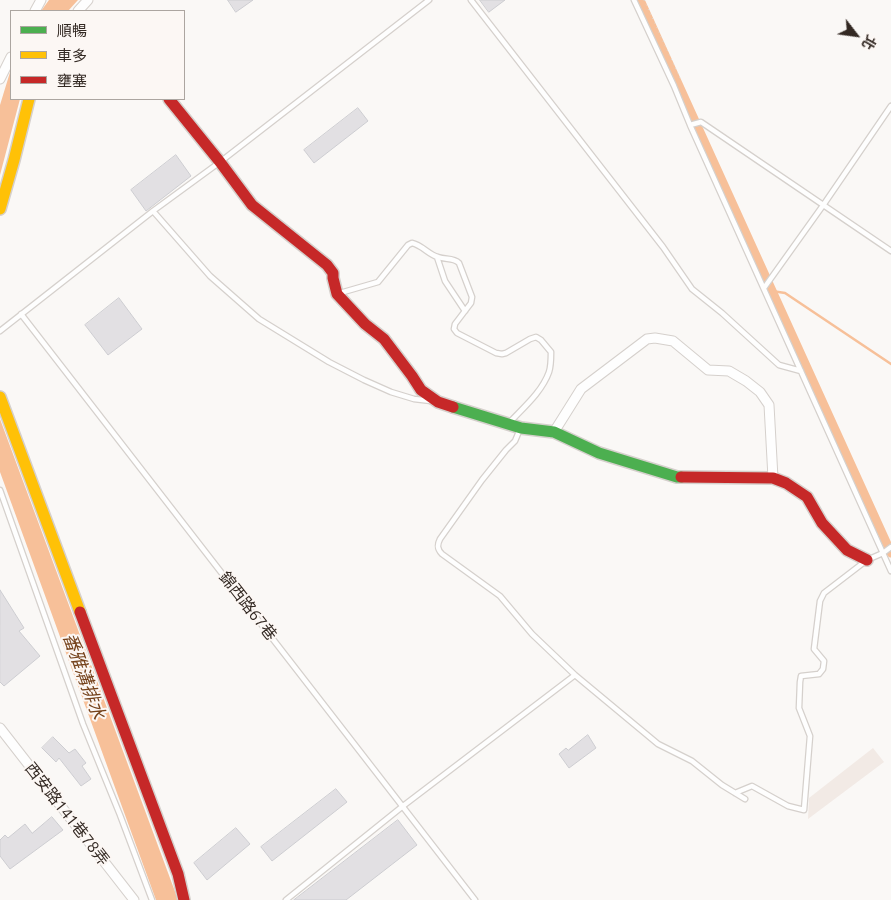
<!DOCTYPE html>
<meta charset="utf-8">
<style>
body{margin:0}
#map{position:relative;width:891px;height:900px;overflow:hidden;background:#faf8f6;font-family:Ubuntu,"Noto Sans TC",sans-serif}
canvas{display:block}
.legend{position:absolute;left:10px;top:10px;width:175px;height:90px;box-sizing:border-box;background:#fcf7f4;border:1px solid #aca5a0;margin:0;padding:6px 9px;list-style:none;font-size:15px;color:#332923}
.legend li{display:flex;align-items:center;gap:10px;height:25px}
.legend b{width:25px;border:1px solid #aca5a0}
.north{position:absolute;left:831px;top:10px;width:50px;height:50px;-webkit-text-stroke:4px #fcf7f4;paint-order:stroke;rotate:120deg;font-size:14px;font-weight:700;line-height:20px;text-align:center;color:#332923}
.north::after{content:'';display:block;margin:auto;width:18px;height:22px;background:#332923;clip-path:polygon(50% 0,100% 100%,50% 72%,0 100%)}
</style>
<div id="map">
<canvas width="891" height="900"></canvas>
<ul class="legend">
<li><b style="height:6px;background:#4caf50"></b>順暢</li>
<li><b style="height:6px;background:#ffc107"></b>車多</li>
<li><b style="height:6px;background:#c62828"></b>壅塞</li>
</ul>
<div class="north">北</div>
</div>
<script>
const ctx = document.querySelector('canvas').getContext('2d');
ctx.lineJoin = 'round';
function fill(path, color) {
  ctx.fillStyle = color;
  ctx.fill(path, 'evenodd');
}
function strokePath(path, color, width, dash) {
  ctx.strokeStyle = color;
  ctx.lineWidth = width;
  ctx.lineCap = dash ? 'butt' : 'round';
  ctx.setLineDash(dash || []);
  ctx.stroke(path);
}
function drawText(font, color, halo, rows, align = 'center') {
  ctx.font = font + ' Ubuntu,"Noto Sans TC",sans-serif';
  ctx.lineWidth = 4;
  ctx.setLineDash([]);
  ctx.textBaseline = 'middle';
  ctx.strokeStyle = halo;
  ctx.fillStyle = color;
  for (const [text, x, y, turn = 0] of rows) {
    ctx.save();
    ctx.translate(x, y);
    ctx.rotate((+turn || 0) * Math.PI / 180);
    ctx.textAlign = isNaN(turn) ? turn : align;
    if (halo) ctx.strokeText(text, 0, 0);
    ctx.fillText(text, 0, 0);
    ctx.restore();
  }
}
fill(new Path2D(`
 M873,748l11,14 -76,57 1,-21z`), '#f2eae5');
fill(new Path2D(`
 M49,0h29l-10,11h-27z
 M11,69v30h9l-20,76v-70z
 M0,419l177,478v3h-21l-156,-428z`), '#f7c099');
strokePath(new Path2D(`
 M772,291l13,2 106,71`), '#f7c099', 2.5);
strokePath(new Path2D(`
 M640,0l251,553`), '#f7c099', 9);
const building = new Path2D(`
 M228,0h25l-17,12z
 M480,0h25l-16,12z
 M358,108l10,13 -54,42 -10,-13z
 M176,155l15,21 -45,35 -15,-21z
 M119,298l23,31 -34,26 -23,-30z
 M0,590l24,38 -5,3 21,25 -36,30 -4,-4z
 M588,735l8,13 -27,20 -10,-14 7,-6 2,2z
 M53,737l16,16 6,-4 11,14 -4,3 9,13 -10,7 -22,-28 -3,4 -14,-14z
 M336,789l11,13 -75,59 -11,-14z
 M52,817l11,13 -53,39 -10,-13v-16l5,-5 3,3 17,-14 7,9z
 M398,820l19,25 -71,55h-52z
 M236,828l14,16 -43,36 -13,-17z`);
fill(building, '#e2e0e3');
strokePath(building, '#cdcdd1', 1);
const lane = new Path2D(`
 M471,0l192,247 29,42 30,24 57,52 22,6
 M634,0l40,86 16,39 201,446
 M690,125l11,-3 190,129
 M153,211l57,65 49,43 70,43 35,18 27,12 23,7 17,2
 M437,257l8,24 20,30
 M764,288l60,-84 67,-98
 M340,293l38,-11 30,-37 4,-2c10,2 17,12 26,14 8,3 15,0 21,6l13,34 -1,6 -16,21 -1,5 3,4 39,20 6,1 4,-1 24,-14 6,-2 5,3 10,12c0,6 0,14 -2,20 -7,20 -26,36 -40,51
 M21,314l454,586
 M0,331l153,-120 67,-49 209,-162
 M520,429l-5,12 -9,9 -24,30 -42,59c-3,6 -3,10 2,15l58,42 32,38 43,41 83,69 34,17 30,24 23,14
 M0,490l83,234 37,91 32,85
 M735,793l17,-7 36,20 16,4 6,-74 -11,-28 1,-26 1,-6 18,-2 4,-5 1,-8 -10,-12 6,-48 4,-8 43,-33 16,-7 8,-6
 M286,900l117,-94 172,-131`);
const street = new Path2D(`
 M35,11l6,-11
 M78,11l10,-11
 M0,79l11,-22
 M554,432l27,-43 66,-50 8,-1 18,3 35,29 21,1 17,10 14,11 9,13 4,73
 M0,728l134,172`);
const fast = new Path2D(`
 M453,407l68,21 33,4 45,21 78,24h4`);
const slow = new Path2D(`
 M0,209l14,-49 15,-61
 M0,397l80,215`);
const jam = new Path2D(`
 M169,99l51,63 32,43 75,60 6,8v5l4,16 28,30 19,15 28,37 9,14 17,12 15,5
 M681,477l92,1 13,5 21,14 15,26 25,27 20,10
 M80,612l98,262 6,26`);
strokePath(lane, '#d5d0cc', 7);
strokePath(street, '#d5d0cc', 11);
strokePath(fast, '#d5d0cc', 14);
strokePath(slow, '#d5d0cc', 14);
strokePath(jam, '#d5d0cc', 14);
strokePath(new Path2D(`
 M644,0l36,78 -1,2`), '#dad9d7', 1, [1, 4]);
strokePath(lane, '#fefefe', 4.5);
strokePath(street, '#fefefe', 9);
strokePath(fast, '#4caf50', 11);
strokePath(slow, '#ffc107', 11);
strokePath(jam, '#c62828', 11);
drawText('16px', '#332923', '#fcf7f4', [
 ["錦西路67巷",248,606,52],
 ["西安路141巷78弄",67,814,52]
]);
drawText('italic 18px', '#75421b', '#fcf7f4', [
 ["番雅溝排水",84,676,70]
]);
</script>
